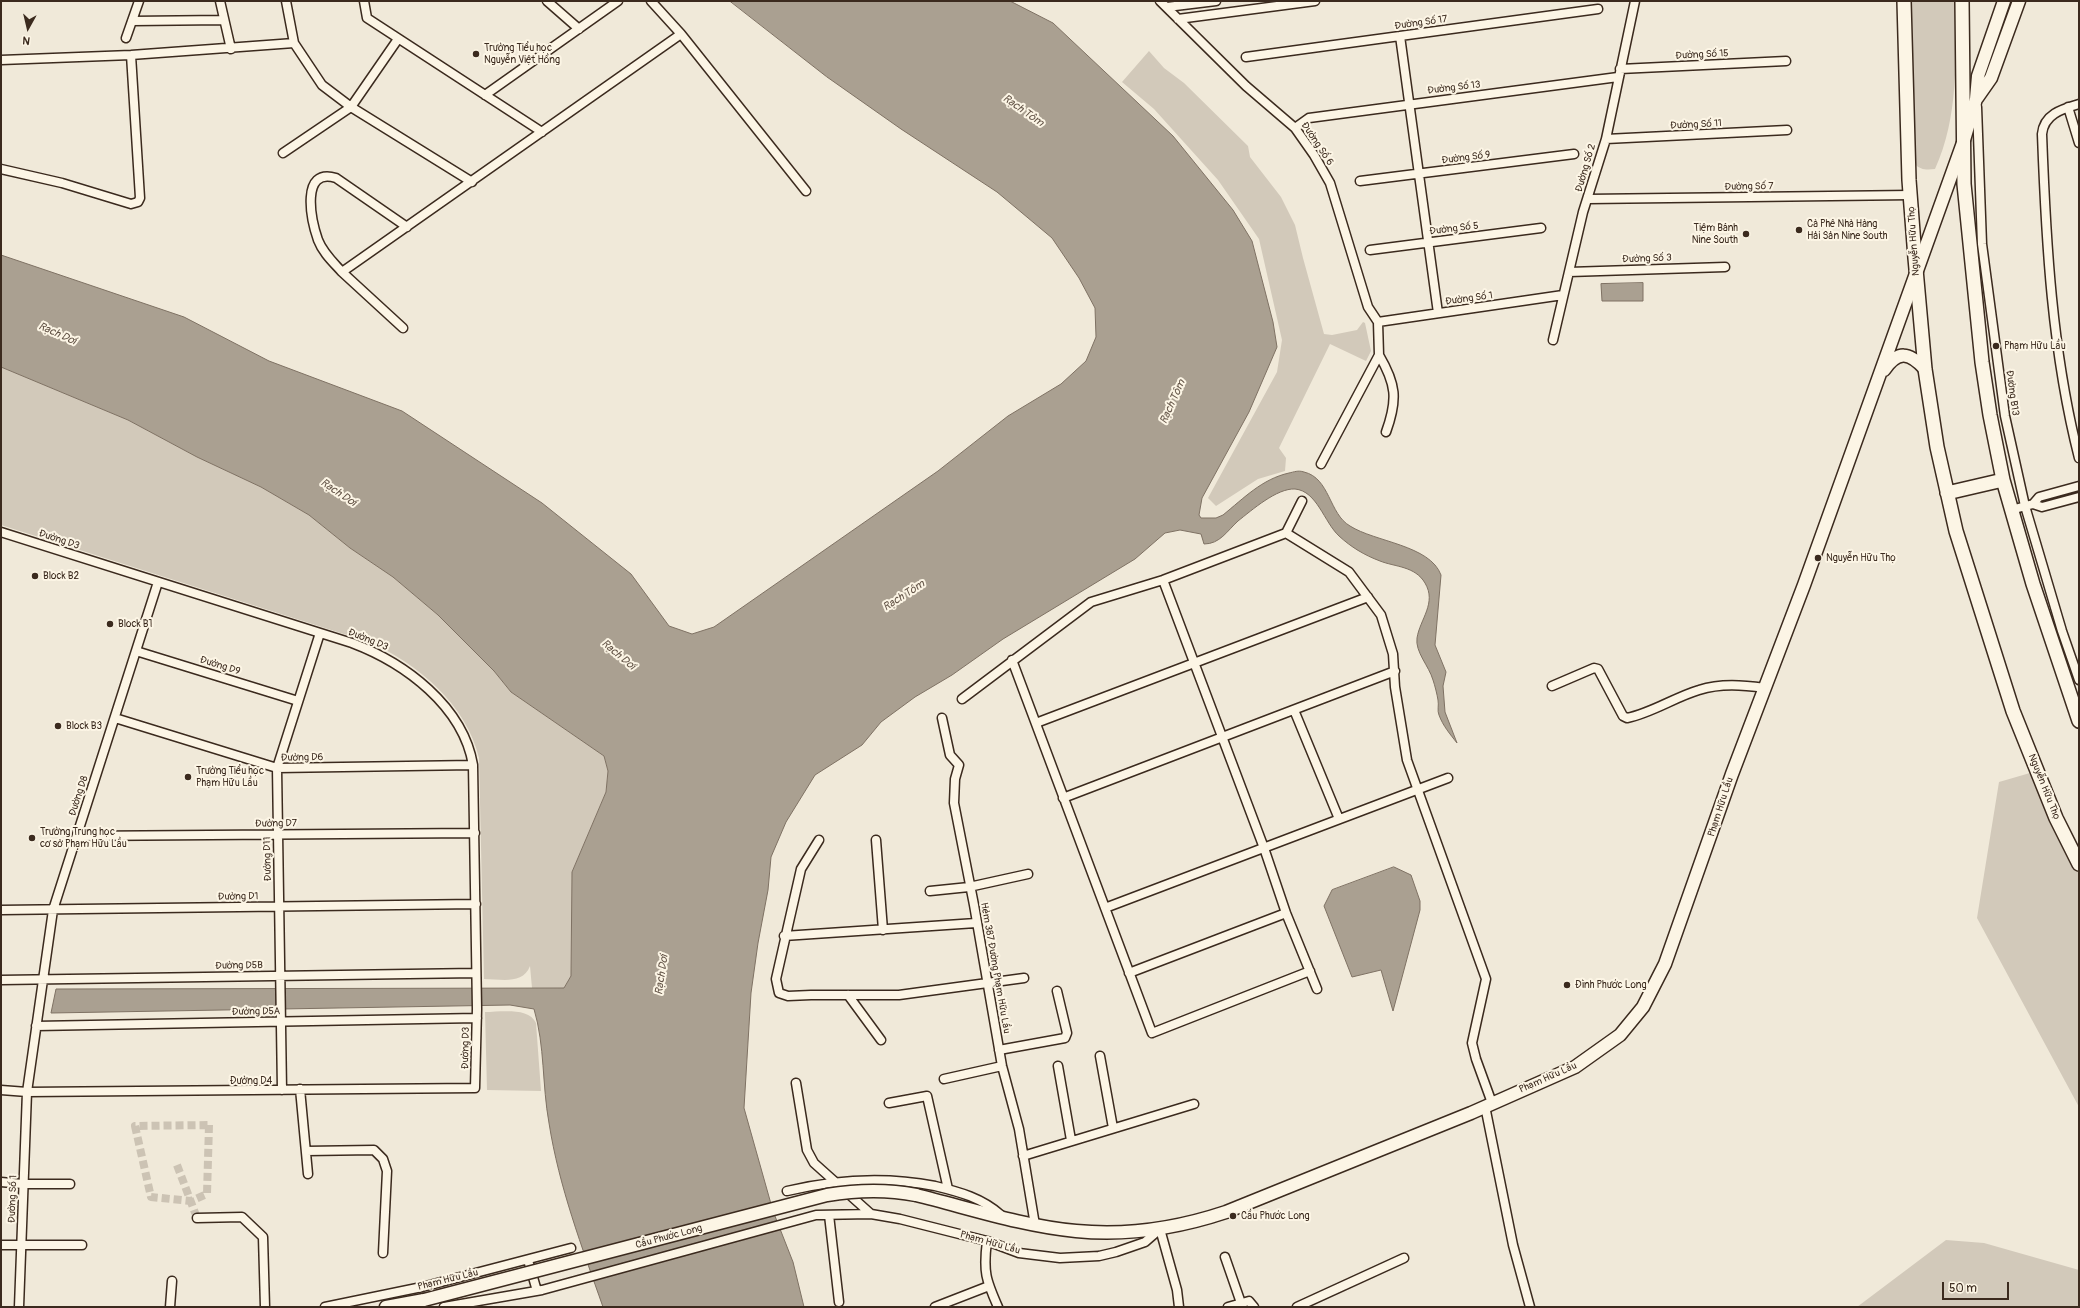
<!DOCTYPE html>
<meta charset="utf-8">
<style>
body{margin:0}
#map{position:relative;width:2080px;height:1308px;overflow:hidden;background:#f0e9d9;font-family:Pangolin,sans-serif}
canvas{display:block}
.frame{position:absolute;inset:0;border:2px solid #3b2a1e;pointer-events:none}
.north{position:absolute;left:8px;top:8px;width:40px;height:40px;-webkit-text-stroke:3px #fcf5e5;paint-order:stroke;rotate:188deg;font-size:11px;font-weight:700;line-height:16px;text-align:center;color:#3b2a1e}
.north::after{content:'';display:block;margin:auto;width:14px;height:18px;background:#3b2a1e;clip-path:polygon(50% 0,100% 100%,50% 72%,0 100%)}
.scale{position:absolute;left:1942px;top:1282px;width:67px;height:18px;box-sizing:border-box;border:2px solid #3b2a1e;border-top:0;padding-left:5px;font-size:12px;line-height:14px;white-space:nowrap;color:#3b2a1e;-webkit-text-stroke:3px #fcf5e5;paint-order:stroke}
</style>
<div id="map">
<canvas width="2080" height="1308"></canvas>
<div class="frame"></div>
<div class="north">N</div>
<div class="scale">50 m</div>
</div>
<script>
const ctx = document.querySelector('canvas').getContext('2d');
ctx.lineJoin = 'round';
function fill(path, color) {
  ctx.fillStyle = color;
  ctx.fill(path, 'evenodd');
}
function strokePath(path, color, width, dash) {
  ctx.strokeStyle = color;
  ctx.lineWidth = width;
  ctx.lineCap = dash ? 'butt' : 'round';
  ctx.setLineDash(dash || []);
  ctx.stroke(path);
}
function drawText(font, color, halo, rows, align = 'center') {
  ctx.font = font + ' Pangolin,sans-serif';
  ctx.lineWidth = 4;
  ctx.setLineDash([]);
  ctx.textBaseline = 'middle';
  ctx.strokeStyle = halo;
  ctx.fillStyle = color;
  for (const [text, x, y, turn = 0] of rows) {
    ctx.save();
    ctx.translate(x, y);
    ctx.rotate((+turn || 0) * Math.PI / 180);
    ctx.textAlign = isNaN(turn) ? turn : align;
    if (halo) ctx.strokeText(text, 0, 0);
    ctx.fillText(text, 0, 0);
    ctx.restore();
  }
}
fill(new Path2D(`
 M1910,1h45c1,56 4,116 -20,168 -8,1 -15,1 -20,-5z
 M1149,51l15,17 20,15 64,63 2,11 31,40 14,28 8,33 21,76 8,1 25,-5 6,-8 2,1 6,28 -5,10 -36,-17 -51,104 7,10 -1,13 -27,8 -42,27 -8,-8 69,-126 5,-32 -23,-101 -41,-59 -64,-71 -32,-27z
 M1,367l127,53 69,37 64,30 48,28 41,33 43,29 45,38 56,56 17,21 93,64 4,15 -2,21 -34,80 -1,104 -7,12h-32l-2,-22c-7,19 -29,13 -46,13l-5,-221c-12,-53 -62,-95 -110,-116l-368,-117z
 M2030,773l49,100v234l-102,-189 22,-136z
 M485,1012c16,0 44,-5 51,11l5,68 -54,-1z
 M1946,1240l38,3 95,27v37h-222z`), '#d2c9ba');
const water = new Path2D(`
 M730,1h280l43,22 120,113 60,74 19,31 21,81 4,25 -28,65 -47,86 -3,17 2,3h15l7,-3c21,-17 39,-36 66,-42 5,-1 9,-3 15,-1 26,6 25,42 46,54 25,16 80,19 91,49l-6,70 11,27 -3,14 2,26 12,31c-7,-9 -14,-17 -18,-28 -2,-4 0,-10 -1,-15 -1,-6 -3,-14 -5,-20 -4,-14 -18,-28 -16,-42 3,-19 20,-35 8,-55 -10,-17 -30,-16 -45,-22 -16,-6 -29,-14 -41,-25 -15,-14 -22,-45 -44,-47 -18,-1 -43,21 -57,32 -11,10 -18,23 -34,23l-3,-10 -21,-4 -15,3 -30,26 -132,80 -51,36 -37,22 -34,25 -19,23 -47,30 -29,47 -15,35 -3,33 -10,53 -7,50 -7,115 29,103 20,51 11,45h-201c-21,-60 -44,-120 -54,-184 -7,-38 -4,-77 -15,-114l-24,-4 -459,8 5,-24 508,-1 7,-12 1,-104 34,-80 2,-21 -4,-15 -93,-64 -17,-21 -56,-56 -45,-38 -43,-29 -41,-33 -48,-28 -64,-30 -69,-37 -127,-53v-112l183,62 85,44 133,50 140,92 89,71 38,52 23,8 22,-7 224,-156 70,-55 53,-32 25,-23 10,-24 -1,-29 -16,-30 -27,-40 -55,-46 -96,-63 -74,-52z
 M1643,283v18h-41l-1,-17z
 M1394,867l17,8 9,26v9l-27,101 -12,-41 -29,7 -28,-71 8,-16z`);
fill(water, '#aaa091');
strokePath(water, '#7e7163', 1);
strokePath(new Path2D(`
 M209,1125l-2,69 -16,7 -40,-4 -16,-71z
 M177,1165l20,53`), '#ccc3b4', 8, [8, 4]);
const street = new Path2D(`
 M220,1l11,48
 M286,1l8,42 28,42 29,22 121,75
 M364,1l3,17 175,114
 M547,1l32,28
 M651,1l30,33 125,157
 M1160,1l86,85 49,42 19,27 16,28 38,124 10,15
 M1167,7l49,-6
 M1178,19l137,-18
 M132,21l92,-1
 M1400,36l38,277
 M126,38l13,-37
 M1246,57l352,-48
 M1,60l130,-5 163,-12
 M1620,69l166,-8
 M485,95l133,-94
 M2079,104c-17,5 -35,10 -37,30 4,109 10,218 37,324
 M1977,107l5,137 23,172 20,90 37,125 17,49
 M2068,107l11,36
 M1295,128l14,-10 309,-41
 M1606,139l181,-9
 M283,153l68,-46 47,-68
 M1,169l61,14 69,21 7,-2 2,-4 -9,-143
 M1360,181l214,-27
 M1588,199l323,-4
 M1370,250l171,-22
 M342,272c-9,-10 -19,-19 -24,-32 -7,-20 -18,-73 18,-62l71,49
 M1569,272l156,-5
 M1378,322l185,-27
 M403,328l-61,-56 339,-238
 M1553,340l30,-128 23,-73 29,-138
 M1379,355c17,29 19,44 7,77
 M1321,464l58,-109 -1,-33
 M2033,504l9,3 37,-10
 M2011,510l22,-6 6,-7 40,-11
 M1,532l351,111c53,20 111,63 121,122l4,244 -2,79 -448,4 -26,-2
 M1286,533l63,39 32,43 12,39 2,33 12,73 79,219 -14,64 4,16 16,44
 M1163,580l101,268 22,65 31,76
 M136,651l162,50
 M1012,660l140,373 158,-62
 M1552,686l42,-18 4,1 25,47 4,2c25,-5 48,-21 72,-28 22,-7 44,-5 66,-2
 M962,699l129,-97 72,-22 123,-47 16,-32
 M1294,710l45,109
 M115,718l162,50 196,-3
 M942,718l8,37 9,10 -4,14 -1,24 20,102 28,161 17,63 16,96
 M1036,723l332,-126
 M1063,798l332,-127
 M77,836l398,-3
 M819,840l-18,29 -25,110 3,14 9,3 23,-1h88l125,-17
 M876,840l7,90
 M930,891l39,-4 59,-13
 M1105,908l343,-130
 M1,910l475,-6
 M784,936l192,-13
 M1129,973l157,-60
 M1,980l475,-7
 M848,995l33,45
 M36,1026l441,-8
 M999,1050l66,-12 2,-5 -10,-42
 M1100,1056l13,72
 M1058,1066l13,74
 M944,1079l58,-13
 M796,1083l11,67 7,13 57,51
 M300,1089l8,85
 M282,1090l-5,-322 43,-135
 M889,1103l38,-7 21,93
 M1485,1106l28,139 17,62
 M306,1151l68,-1 9,9 4,12 -4,82
 M1023,1156l171,-52
 M1,1182l22,2h47
 M787,1191c50,-12 97,-15 148,-5 25,6 47,12 66,29
 M829,1215l10,87
 M197,1218l45,-1 21,20 2,70
 M1160,1229l17,61 2,17
 M987,1241c-4,31 -1,39 11,66
 M1,1245h81
 M1225,1257l16,46
 M528,1260l9,31
 M19,1307l8,-215 26,-182 105,-328
 M170,1307l2,-26
 M325,1307l97,-20 149,-39
 M444,1307l98,-17 274,-75 55,-1 29,5 87,22 32,12 41,5 39,-2 17,-4 29,-10 15,-13
 M935,1307l54,-21
 M1228,1307l21,-6 5,6
 M1297,1307l107,-49`);
const secondary = new Path2D(`
 M1977,98l14,-20 28,-77
 M1884,370c14,-20 25,-18 41,-1
 M916,1195c53,13 106,31 160,36 51,5 102,-3 150,-19l245,-99 104,-46 45,-32 23,-28 22,-43 67,-190 72,-189 160,-445 12,-41 2,-23 26,-75
 M386,1307l38,-7`);
const primary = new Path2D(`
 M1904,1l5,179 6,78 10,111 12,78 19,84 57,180 43,107 23,46
 M1962,1l2,183 18,178 8,53 13,65 30,104 46,137
 M1947,493l56,-13`);
strokePath(street, '#3b2a1e', 11);
strokePath(secondary, '#3b2a1e', 15);
strokePath(primary, '#3b2a1e', 16);
strokePath(street, '#fcf5e5', 8);
strokePath(secondary, '#fcf5e5', 12);
strokePath(primary, '#fcf5e5', 13);
const secondaryBridge = new Path2D(`
 M424,1300l403,-105c30,-5 59,-6 89,0`);
strokePath(secondaryBridge, '#3b2a1e', 15, []);
strokePath(secondaryBridge, '#fcf5e5', 12);
for (const [x, y, r, color] of [
 [476,54,4,"#3b2a1e"],
 [1799,230,4,"#3b2a1e"],
 [1746,234,4,"#3b2a1e"],
 [1996,346,4,"#3b2a1e"],
 [1818,558,4,"#3b2a1e"],
 [35,576,4,"#3b2a1e"],
 [110,624,4,"#3b2a1e"],
 [58,726,4,"#3b2a1e"],
 [188,777,4,"#3b2a1e"],
 [32,838,4,"#3b2a1e"],
 [1567,985,4,"#3b2a1e"],
 [1233,1216,4,"#3b2a1e"]
]) {
  const dot = new Path2D();
  dot.arc(x, y, r, 0, 2 * Math.PI);
  ctx.fillStyle = color;
  ctx.fill(dot);
  strokePath(dot, '#fcf5e5', 1.5);
}
drawText('10px', '#3b2a1e', '#fcf5e5', [
 ["Đường Số 17",1421,23,-8],
 ["Đường Số 15",1702,55,-3],
 ["Đường Số 13",1454,88,-7],
 ["Đường Số 11",1696,125,-3],
 ["Đường Số 6",1317,144,56],
 ["Đường Số 9",1466,158,-7],
 ["Đường Số 2",1586,168,-74],
 ["Đường Số 7",1749,187,-1],
 ["Đường Số 5",1454,229,-7],
 ["Nguyễn Hữu Thọ",1914,241,-94],
 ["Đường Số 3",1647,259,-2],
 ["Đường Số 1",1469,299,-8],
 ["Đường B13",2012,393,82],
 ["Đường D3",59,540,18],
 ["Đường D3",368,640,22],
 ["Đường D9",220,666,17],
 ["Đường D6",302,758,-1],
 ["Nguyễn Hữu Thọ",2044,787,68],
 ["Đường D8",79,796,-72],
 ["Phạm Hữu Lầu",1721,807,-72],
 ["Đường D7",276,824,-1],
 ["Đường D11",268,859,-91],
 ["Đường D1",238,897,-1],
 ["Đường D5B",239,966,-1],
 ["Hẻm 387 Đường Phạm Hữu Lầu",995,968,80],
 ["Đường D5A",256,1012,-1],
 ["Đường D3",466,1048,-89],
 ["Phạm Hữu Lầu",1548,1078,-24],
 ["Đường D4",251,1081],
 ["Đường Số 1",13,1199,-88],
 ["Cầu Phước Long",669,1237,-15],
 ["Phạm Hữu Lầu",990,1243,16],
 ["Phạm Hữu Lầu",448,1280,-14]
]);
drawText('10px', '#3b2a1e', '#fcf5e5', [
 ["Trường Tiểu học",484,48],
 ["Nguyễn Việt Hồng",484,60],
 ["Cà Phê Nhà Hàng",1807,224],
 ["Hải Sản Nine South",1807,236],
 ["Tiệm Bánh",1738,228,"right"],
 ["Nine South",1738,240,"right"],
 ["Phạm Hữu Lầu",2004,346],
 ["Nguyễn Hữu Thọ",1826,558],
 ["Block B2",43,576],
 ["Block B1",118,624],
 ["Block B3",66,726],
 ["Trường Tiểu học",196,771],
 ["Phạm Hữu Lầu",196,783],
 ["Trường Trung học",40,832],
 ["cơ sở Phạm Hữu Lầu",40,844],
 ["Đình Phước Long",1575,985],
 ["Cầu Phước Long",1241,1216]
], 'left');
drawText('italic 11px', '#625346', '#fcf5e5', [
 ["Rạch Tôm",1023,111,35],
 ["Rạch Dơi",57,334,24],
 ["Rạch Tôm",1173,402,-66],
 ["Rạch Dơi",338,493,34],
 ["Rạch Tôm",904,596,-33],
 ["Rạch Dơi",618,655,40],
 ["Rạch Dơi",662,975,-82]
]);
</script>
